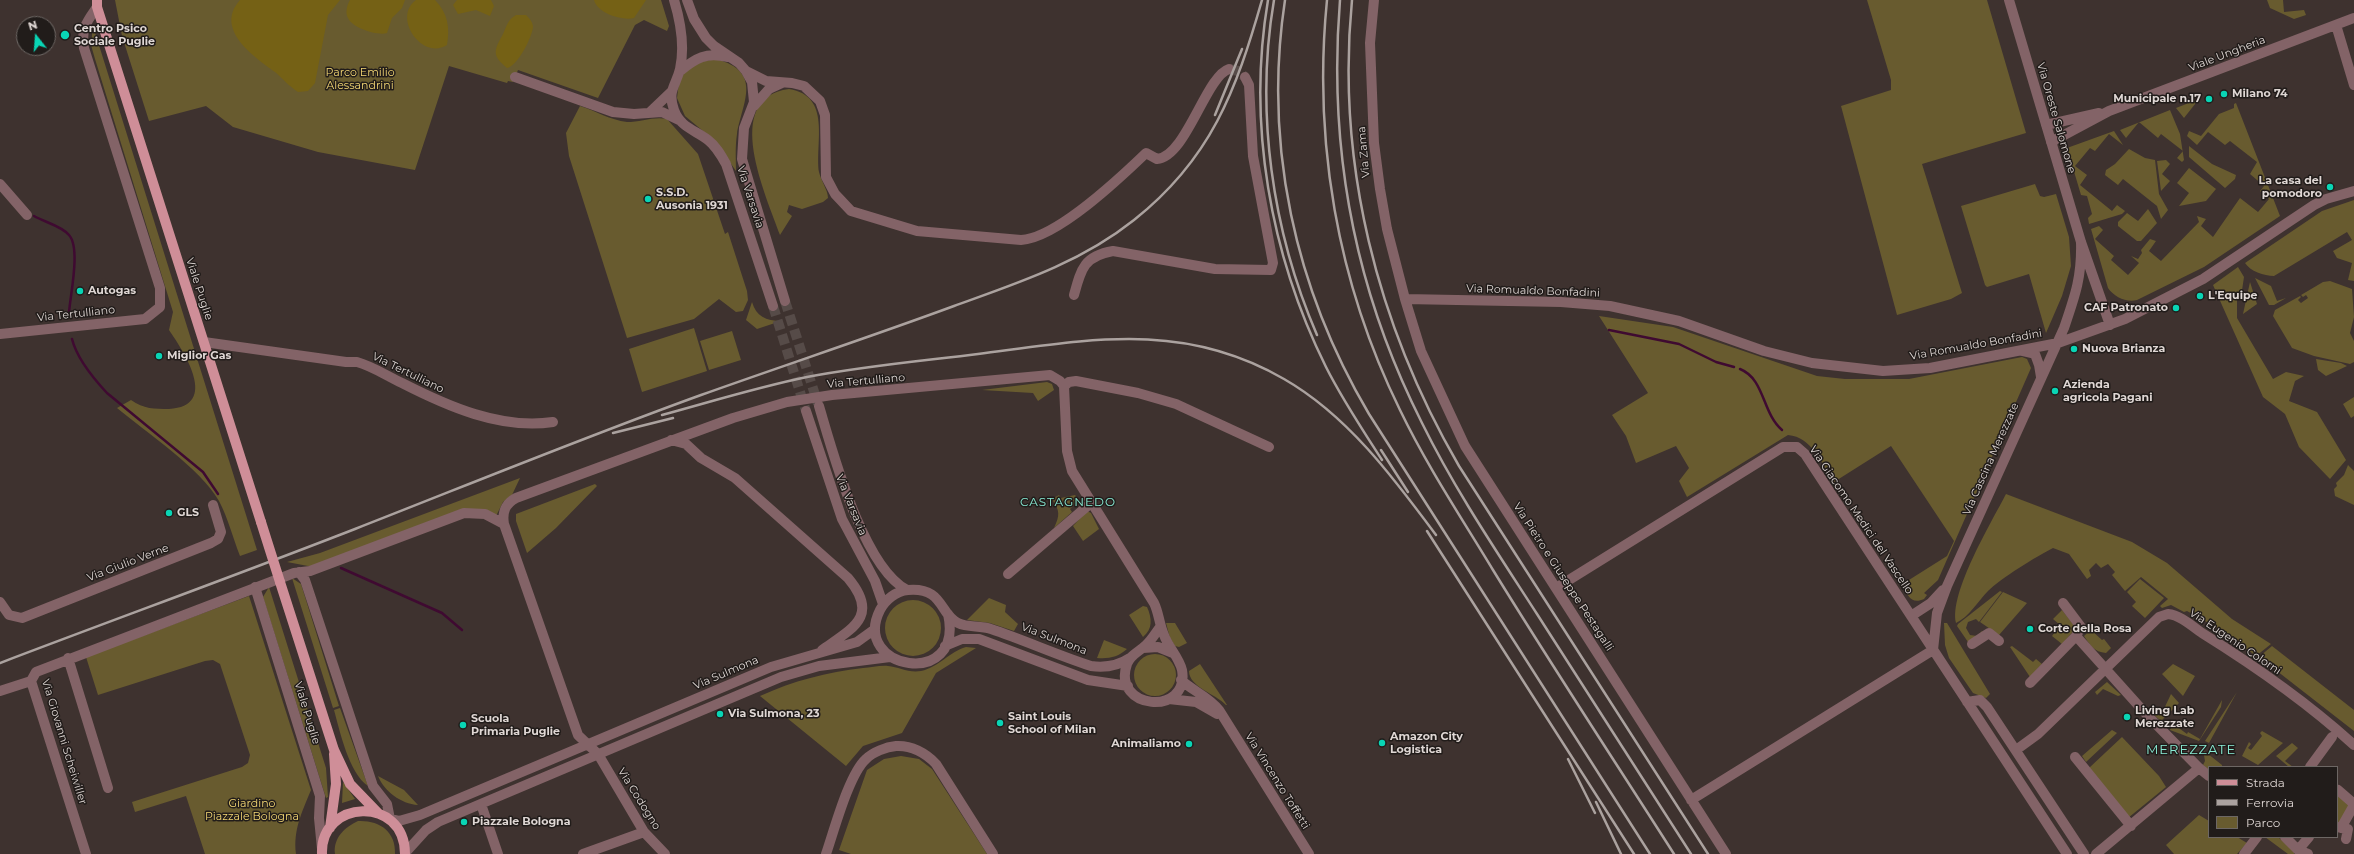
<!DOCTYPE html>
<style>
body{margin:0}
#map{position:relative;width:2354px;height:854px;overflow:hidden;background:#3e322f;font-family:Montserrat,sans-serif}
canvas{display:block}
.legend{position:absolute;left:2208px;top:766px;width:130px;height:72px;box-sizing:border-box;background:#211c1a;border:1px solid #6d6764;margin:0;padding:5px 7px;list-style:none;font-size:12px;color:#dfd7d4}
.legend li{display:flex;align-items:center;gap:8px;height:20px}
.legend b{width:20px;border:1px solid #6d6764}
.north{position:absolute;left:16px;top:16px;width:40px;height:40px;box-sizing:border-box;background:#211c1a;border:1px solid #6d6764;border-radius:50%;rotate:343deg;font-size:11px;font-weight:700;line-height:16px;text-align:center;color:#dfd7d4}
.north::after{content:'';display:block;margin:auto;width:14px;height:18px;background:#09d5b5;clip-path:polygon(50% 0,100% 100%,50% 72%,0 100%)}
</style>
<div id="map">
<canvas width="2354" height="854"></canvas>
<ul class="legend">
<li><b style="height:5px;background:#cf8e98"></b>Strada</li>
<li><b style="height:5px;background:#aba29f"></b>Ferrovia</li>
<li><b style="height:11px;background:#685b2f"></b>Parco</li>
</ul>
<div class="north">N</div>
</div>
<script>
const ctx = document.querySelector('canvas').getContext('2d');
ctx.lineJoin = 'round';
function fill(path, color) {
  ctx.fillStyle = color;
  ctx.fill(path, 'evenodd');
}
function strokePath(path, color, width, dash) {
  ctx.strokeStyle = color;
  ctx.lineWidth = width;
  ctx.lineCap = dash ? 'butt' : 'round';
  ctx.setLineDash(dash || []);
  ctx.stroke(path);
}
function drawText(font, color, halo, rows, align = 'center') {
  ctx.font = font + ' Montserrat,sans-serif';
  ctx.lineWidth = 3;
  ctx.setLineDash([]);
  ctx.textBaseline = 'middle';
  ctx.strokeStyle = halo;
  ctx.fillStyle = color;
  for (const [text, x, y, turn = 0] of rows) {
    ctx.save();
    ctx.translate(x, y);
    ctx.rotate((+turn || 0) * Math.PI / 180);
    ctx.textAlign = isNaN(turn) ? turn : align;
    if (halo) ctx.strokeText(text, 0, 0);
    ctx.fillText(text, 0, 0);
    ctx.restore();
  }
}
fill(new Path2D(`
 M115,0h546l8,26 -2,5 -23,-11 -9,5 -37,73 -80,-28 -5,12 -5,-1 -1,2 -58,-17 -34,104 -97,-18 -85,-25 -27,-21 -57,15 -27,-85z
 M1867,0h120l39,133 -104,31 40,129 -11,6 -54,16 -56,-209 50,-16v-10z
 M2267,0h16l1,12 20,-2 2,5 -12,4 -24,-11z
 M93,26l164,524 -17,6c-7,-18 -12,-38 -21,-55 -19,-33 -72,-68 -102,-93l14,-8c13,9 23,9 38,9 51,-3 15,-57 0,-79l4,-18 -78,-253 -4,-14z
 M716,59c48,13 26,44 21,75 -2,13 -1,25 -1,37l-21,-30 -30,-25 -8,-18 2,-16 5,-9 15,-11z
 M789,89c43,7 26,53 30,83 2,9 9,18 9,26l-5,4 -21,7 -13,-4 -2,7 5,4 -12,19c-13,-38 -60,-137 9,-146z
 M2199,99l-15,19 -8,-10z
 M2236,103l44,113 -76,51 -67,33c-10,3 -23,-3 -29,-12l-17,-59 8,-3 4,4 -8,9 19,17 -3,4 17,15 11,-12 -8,-7 7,3 4,-6 -1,-3 9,-11 6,2 -7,10 12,10 38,-39 -2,-6 9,3 -5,7 12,11 27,-39 18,14 11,-13 -9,-8 4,-5 -14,-12 7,-12 -27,-21 -5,4 -17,-13 -11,13 -10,-9 2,-5 12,5 18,-22 15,-6v-4z
 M580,106c16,5 30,14 47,16 13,0 28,-6 40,-3l31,35 27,80 3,-2 19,59 1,9 -5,11 -7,1 -17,-13 -25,20 -67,19 -58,-182 -3,-23z
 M2170,110l10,24 4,26 -2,2 -5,-4 6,-7 -22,-17 -3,4 -19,-16 -13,16 -6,-8z
 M2114,131l9,14 -4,7 4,-7 -14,-11 -14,17 -5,-3 -15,18 12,9 -7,10 32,26 5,-6 8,6 -3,3 -33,10 -1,-6 4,-4 -5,-18 -6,-1 -14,-47z
 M2189,146l23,18 24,11 -1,4 -10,9 -36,-31z
 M2129,149l16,9 10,2 4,34 9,16 -7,9 -4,-13 -34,-27 -5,6 -13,-10 1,-5 9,-6z
 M2166,160l4,4 -8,10 8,7 -9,10 -4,-30z
 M2189,168l27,21 -10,12 -27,5 10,-13 -12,-10z
 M2035,184l5,12 4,1 12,-3 13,43 2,29 -9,30 -16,37 -17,-59 -42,13 -2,-2 -24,-79z
 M2354,200v81l-6,-1 4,-17 -15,-5 -4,-7 19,-11 -5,-8 -73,44c-10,0 -24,-5 -29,-13l77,-52z
 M2148,209l9,14 -16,18h-4l-19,-15v-4l9,-9 11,8z
 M2238,267l6,10 -3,20 -4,2v19l36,61 13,-7 18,4 -9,5 -6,20 28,11 29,48 -16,19 -31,-32 -14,-33 -22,-17 -50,-112z
 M2255,278l16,8 6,15 9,-3 -12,7h-5z
 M2330,281l22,8 2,28 -4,16 4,8v21l-4,2 -36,-8 -22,-8 -19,-32 2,-6 25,-14 1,1 -3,3 3,3 7,-5 -2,-3 -3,2 -2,-2 22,-13z
 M2250,282l7,22 -14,10z
 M752,302c4,14 14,19 29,19l-24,8 -11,-9z
 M1599,316l74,11 144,49 28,3h64l113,-22 5,2 4,9 -93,212 -14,13 3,2 -3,4c-13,6 -16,-4 -23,-14l46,-29 7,-15 -63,-95 -57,36c-13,-19 -22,-45 -46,-47l-101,62 -8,-16 10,-13 -13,-22 -40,17 -10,-27 -14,-21 36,-22z
 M694,328l13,43 -65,21 -13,-43z
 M732,331l9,29 -32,10 -9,-29z
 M2316,359l25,4 6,3 -21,10 -8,-6z
 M1047,382l5,2 2,6 -16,11 -5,-8 -51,-3z
 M2354,397v19l-3,2 -8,-14z
 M2348,465l6,6v34l-19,-9 -1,-7 3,-3 -1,-3 8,-8z
 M520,478l-8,17 -9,7 -7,14 -11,-6 -15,-1 -157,57h-5l-21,-4 33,-9z
 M595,484l2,2 -41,42 -29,25 -11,-32v-7z
 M2006,494l126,48 35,21 65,56 39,25 -15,12 -33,-25 -36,-20 -3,1 -13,-7 -9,3 -2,-2 8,-7 -27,-22 -16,14 -13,-16 3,-3 -7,-8 -7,4 -5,-5 -7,7 2,6 -4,3 -18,-25 -16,-6c-16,8 -53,31 -65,43 -10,10 -19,26 -32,32 -7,-30 35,-100 50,-129z
 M1059,495l2,3 14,-3 4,5 -9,9 2,3 -18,16c6,-13 6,-17 -2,-29z
 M1087,511l4,2 8,16 -16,12 -10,-15z
 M292,578l9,6 38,122 -6,2z
 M2140,579l24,19 -19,20 -13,-12 4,-4 -9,-10z
 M269,587l57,181 2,29 -2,1 -63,-201z
 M2000,591l2,1 -23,30 -3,-3 -8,3 -2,6 4,7 7,1 5,-5 2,2 -16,9 -11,-16 1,-2z
 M2003,592l24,11 -28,32 -19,-13z
 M249,596l62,194c-9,22 -18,40 -15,64h-91l-19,-58 -51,16 -3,-10 110,-35 6,-4 2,-8 -30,-91 -7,-4 -8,1 -107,34 -12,-38z
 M989,598l17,7 -1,7 13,12 -4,7 -24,-8 -23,-3z
 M885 628a28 28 0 1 1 56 0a28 28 0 1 1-56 0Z
 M1143,606l4,1c5,11 6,22 -4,30l-14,-22z
 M2062,610l14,18 -14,16 -10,-8 8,-11 -7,-6z
 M1166,623h9l12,20 -8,4 -4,-1 -5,-8z
 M1944,623h3l43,71 -4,4 -13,-5 -24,-35 -4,-13z
 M2091,630l11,10 2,-1 7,9 -5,5c-12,-1 -16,-8 -22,-17z
 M1104,640l23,9c-9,8 -18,10 -30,9z
 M2012,646l21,16 3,-3 6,5 -12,13 -20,-30z
 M2272,646l82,64v21l-95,-74z
 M966,647l10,1 -40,25 -34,60 -39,13 -17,20 -86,-70c33,-15 67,-24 103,-28 8,0 17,-3 25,-2 11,1 20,7 33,5 18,-4 28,-19 45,-24z
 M1134 675a21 21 0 1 1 42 0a21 21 0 1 1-42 0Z
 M1200,664l27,41h-1c-10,-11 -37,-18 -37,-34z
 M2173,664l22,12 -12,20 -21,-22z
 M2107,682l14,13 -3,1 -15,-7 -6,6 -2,-3z
 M2237,692l-28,51 -4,-2z
 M2171,694l8,9 -18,18 -13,-11 4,-4 10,7z
 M2222,700l-1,7 -22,34 -29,-11 2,-7 15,11 1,-2 12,7z
 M340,708l28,78c-19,-13 -28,-54 -34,-76z
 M2112,730l5,3 -31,29 -4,-6z
 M2262,731l21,12 -25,22 -16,-9 7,-14 2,2 -3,4 3,2 11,-14 -2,-3z
 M2122,737l37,39 7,11 -38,31 -39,-50z
 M2292,743l6,5 -13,13 8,6h-4l-13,-11z
 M2203,750l19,15v2h-13v3l-6,-5 2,-4z
 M901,756l18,3 13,10 55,85h-136l-12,-4 28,-80 17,-11z
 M378,776l26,14 14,15c-17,-1 -34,-14 -40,-29z
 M343,782l12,17 -13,4z
 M2338,795l14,9 -11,21 -4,-2z
 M2199,815l10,6v16h28l10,6 -10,11h-63l-8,-9z
 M358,821c21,-1 38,10 37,33h-60c-2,-16 10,-27 23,-33z
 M2265,837h13l16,14v3h-6z`), '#685b2f');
fill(new Path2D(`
 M240,0h100l-12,15 -13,68 -7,8 -10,1c-9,-6 -15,-13 -23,-20 -22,-16 -61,-43 -35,-72z
 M350,0h55l-3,8 -10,10 -5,15c-9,3 -35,-5 -39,-15 -3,-5 -1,-13 2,-18z
 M416,0h19c13,13 15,28 12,45 -25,16 -55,-28 -31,-45z
 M457,0h34l3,6 -4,10 -14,-6 -18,4 -5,-9z
 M594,0h52l-12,18c-12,3 -37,-5 -40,-18z
 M516,15h10c3,3 6,6 7,11 0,10 -16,41 -26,42 -14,-12 -14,-16 -5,-32 5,-9 4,-15 14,-21z`), '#756115');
strokePath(new Path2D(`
 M34,216c10,6 28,10 35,19 12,13 1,61 0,78
 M1609,330l70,14 37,18 18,5
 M72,339c5,20 21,39 35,54l96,79 15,22
 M1740,369c25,10 22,44 42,61
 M341,568l101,45 20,17`), '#3f0a31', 2.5);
strokePath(new Path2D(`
 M1229,69l9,2 7,6
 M785,301l33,103
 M773,306l33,105`), '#564b48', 10, [10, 5]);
strokePath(new Path2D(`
 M674,0c7,23 11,46 6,69 -4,17 -13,21 -6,41 6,17 21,20 34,30 8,6 13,15 18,24l47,142
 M687,0l7,19 12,19 8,8 25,17 7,8 6,11 2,20 -10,26 -2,31 43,142
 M1374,0l-4,43 4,100 6,46 7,40 18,70 16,52 44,95 261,408
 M2009,0l72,242 29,83
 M2336,25l18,60
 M680,71c16,-13 26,-19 47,-14
 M746,71l20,10 26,2 12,3 16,15 5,14 1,62 9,17 16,17 66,20 104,9c36,-2 99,-62 125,-87l11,6c29,-2 49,-83 72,-90
 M515,77l98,35 21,2 28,-2 17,8
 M754,106l15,-17 13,-6
 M650,112l22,-21
 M2046,125l53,-12
 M2051,142l58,-31 245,-93
 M0,184l27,31
 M1074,295c7,-26 10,-39 39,-44l102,18 56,1 2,-7 -20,-107 -4,-71 -4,-8
 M1405,299l156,3 49,4 69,15 85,30 48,12 71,8 47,-3 128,-25 67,-24 78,-40 111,-74 12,-6 28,-8
 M0,334l145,-15 15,-12v-19l-76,-240c-3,-20 2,-25 13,-41
 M204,342l142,20h11c15,4 30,14 45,21 45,23 99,47 151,39
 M2022,351l13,3 4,11 2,12
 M1064,386l5,-4 7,-1 62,12 38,11 93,43
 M819,406c14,47 44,161 88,184
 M806,411l36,108 33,62 8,23
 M671,440l15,4 15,14 34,20 113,100c32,38 5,50 -26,72
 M299,572l6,8 68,206 14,18 3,15 9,2 21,-6 351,-148 86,-25 18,-13
 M1008,574l83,-71
 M255,587l65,209 -1,22 3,31
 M1556,588l227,-141h14l8,7 262,400
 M0,602l9,13 13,3 189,-75 7,-4 3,-7 -8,-27
 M2063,603l18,24 -5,9 70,78 53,54 10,8
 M948,614c17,76 -98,56 -68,-4 5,-10 16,-19 28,-20 36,-3 31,24 50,33 10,5 22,2 33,6 33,11 66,26 100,37 15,2 27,0 39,-8
 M1911,616l20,-13 12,-13
 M1972,644l17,-11 10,8
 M945,646l17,-7h17l109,41 40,6
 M1143,648l15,-1 15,6
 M1933,650l4,-37 10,-27 117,-258c11,-32 18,-51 17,-86
 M68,658l40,130
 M1181,680c12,11 28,17 38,30l90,144
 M2030,683l46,-47
 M0,691l31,-10
 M1169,699l27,3 21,12
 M1967,702l13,-2 7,7 97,147
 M2016,750l22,-16 121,-117 9,-3c12,1 24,12 34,19 53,33 106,70 152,112
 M2075,757l56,69
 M2310,767l22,-30
 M2337,791l1,-1 16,14
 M1691,800l242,-150
 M481,804l17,50
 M2337,827l4,1 13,-23
 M2341,828l7,1 -2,10
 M2285,837l13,13 10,4
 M2298,850l11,-13
 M405,853l21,-23 12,-8 343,-145 38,-11 71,-9
 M86,854l-55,-173 5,-9 258,-99 16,-2 154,-58 21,1 19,10
 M583,854l61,-22
 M665,854l-21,-22 -46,-78 -20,-19 -74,-211c-2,-12 1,-20 12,-26l217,-80 54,-16 45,-7 218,-20 10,6 4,5 3,65 5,20 82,132c5,10 5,21 10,32 4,12 15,22 18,35 8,47 -71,40 -55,-6 4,-10 12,-12 19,-19 6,-5 10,-13 15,-19
 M826,854c8,-23 23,-80 40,-95 7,-7 20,-12 30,-13 15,-1 30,7 40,18l57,90
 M2096,854l103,-86
 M2244,854l13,-17`), '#836367', 10);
strokePath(new Path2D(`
 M97,0v7l164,515
 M280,582l54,168 16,34 28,29
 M330,828l6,-44 -2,-30
 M322,854c-2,-55 83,-59 83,0`), '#cf8e98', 10);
strokePath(new Path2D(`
 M1268,0c-21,124 2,254 58,367 16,32 36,62 56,93
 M1274,0c-19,111 -2,231 43,335
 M1285,0c-22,145 10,289 84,414l281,440
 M1327,0c-14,141 10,282 73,410 27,56 61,107 93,160 59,96 121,190 181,284
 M1340,0c-12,148 15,291 82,423 33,67 75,129 115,191 51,80 103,160 154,240
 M1352,0c-16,163 25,325 107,466l249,388
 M1215,115l27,-66
 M662,415c48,-13 96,-28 145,-38 57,-11 114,-16 171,-23 110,-14 204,-34 306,25 63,36 109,98 152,156
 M613,433l60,-15
 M1381,450l27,42
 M1427,531l207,323
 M0,663c118,-45 237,-88 355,-134 115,-45 230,-92 346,-134 84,-30 169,-58 253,-89 64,-23 126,-43 180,-86 77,-61 102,-129 128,-220
 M1568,759l27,54
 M1596,802l25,52`), '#aba29f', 2.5);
strokePath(new Path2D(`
 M261,522l19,60`), '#cf8e98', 10);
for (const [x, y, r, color] of [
 [65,35,5,"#09d5b5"],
 [2224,94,4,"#09d5b5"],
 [2209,99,4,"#09d5b5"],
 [2330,187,4,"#09d5b5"],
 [648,199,4,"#09d5b5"],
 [80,291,4,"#09d5b5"],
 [2200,296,4,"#09d5b5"],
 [2176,308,4,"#09d5b5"],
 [2074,349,4,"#09d5b5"],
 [159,356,4,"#09d5b5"],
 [2055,391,4,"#09d5b5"],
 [169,513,4,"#09d5b5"],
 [2030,629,4,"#09d5b5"],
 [720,714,4,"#09d5b5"],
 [2127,717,4,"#09d5b5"],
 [1000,723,4,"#09d5b5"],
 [463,725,4,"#09d5b5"],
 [1382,743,4,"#09d5b5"],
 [1189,744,4,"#09d5b5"],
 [464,822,4,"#09d5b5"]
]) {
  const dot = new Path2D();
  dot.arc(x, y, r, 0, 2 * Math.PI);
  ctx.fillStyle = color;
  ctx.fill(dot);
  strokePath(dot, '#211c1a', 1.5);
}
drawText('bold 11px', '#dfd7d4', '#211c1a', [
 ["Centro Psico",74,29],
 ["Sociale Puglie",74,42],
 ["Milano 74",2232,94],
 ["Municipale n.17",2201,99,"right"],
 ["La casa del",2322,181,"right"],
 ["pomodoro",2322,194,"right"],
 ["S.S.D.",656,193],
 ["Ausonia 1931",656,206],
 ["Autogas",88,291],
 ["L'Equipe",2208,296],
 ["CAF Patronato",2168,308,"right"],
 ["Nuova Brianza",2082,349],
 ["Miglior Gas",167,356],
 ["Azienda",2063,385],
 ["agricola Pagani",2063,398],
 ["GLS",177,513],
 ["Corte della Rosa",2038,629],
 ["Living Lab",2135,711],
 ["Merezzate",2135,724],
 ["Via Sulmona, 23",728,714],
 ["Saint Louis",1008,717],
 ["School of Milan",1008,730],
 ["Scuola",471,719],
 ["Primaria Puglie",471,732],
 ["Amazon City",1390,737],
 ["Logistica",1390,750],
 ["Animaliamo",1181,744,"right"],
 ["Piazzale Bologna",472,822]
], 'left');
drawText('11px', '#dfd7d4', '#211c1a', [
 ["Viale Ungheria",2227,54,-21],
 ["Via Oreste Salomone",2056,118,74],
 ["Via Zama",1364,152,-95],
 ["Via Varsavia",750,197,72],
 ["Viale Puglie",199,289,72],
 ["Via Romualdo Bonfadini",1533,291,2],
 ["Via Tertulliano",76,314,-6],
 ["Via Romualdo Bonfadini",1976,345,-10],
 ["Via Tertulliano",408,373,26],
 ["Via Tertulliano",866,381,-5],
 ["Via Cascina Merezzate",1991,459,-66],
 ["Via Varsavia",851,505,68],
 ["Via Giacomo Medici del Vascello",1861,520,56],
 ["Via Giulio Verne",128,563,-21],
 ["Via Pietro e Giuseppe Pestagalli",1563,577,57],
 ["Via Sulmona",1054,639,21],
 ["Via Eugenio Colorni",2235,642,34],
 ["Via Sulmona",726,673,-23],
 ["Viale Puglie",307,713,73],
 ["Via Giovanni Scheiwiller",64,742,73],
 ["Via Vincenzo Toffetti",1277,781,58],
 ["Via Codogno",639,799,58]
]);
drawText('11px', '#f5d874', '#211c1a', [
 ["Parco Emilio",360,73],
 ["Alessandrini",360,86],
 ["Giardino",252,804],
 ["Piazzale Bologna",252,817]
]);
ctx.letterSpacing = '1px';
drawText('12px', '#89ecd5', '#211c1a', [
 ["CASTAGNEDO",1068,502]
]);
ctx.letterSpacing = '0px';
ctx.letterSpacing = '1px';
drawText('13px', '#89ecd5', '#211c1a', [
 ["MEREZZATE",2191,750]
]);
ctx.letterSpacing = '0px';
</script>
